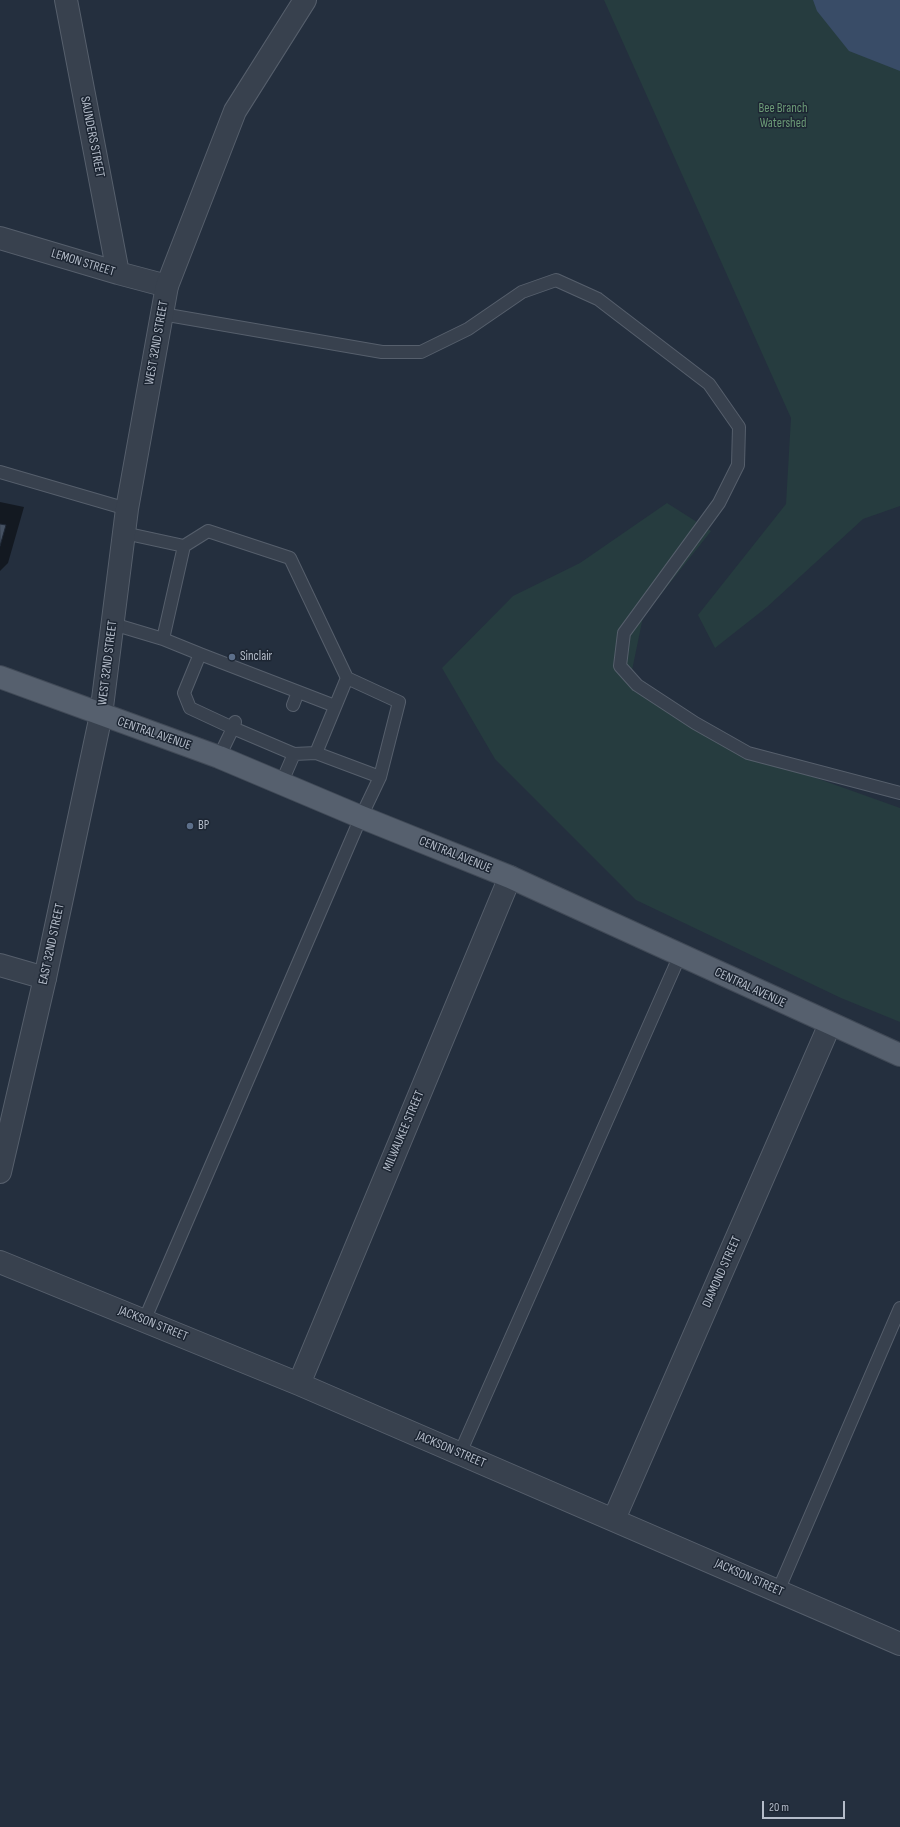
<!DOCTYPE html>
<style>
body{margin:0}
#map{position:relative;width:900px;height:1827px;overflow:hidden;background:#242f3e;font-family:"Sofia Sans Condensed",sans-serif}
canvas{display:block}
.scale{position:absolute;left:762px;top:1801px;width:83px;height:18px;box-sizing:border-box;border:2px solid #b4bcc9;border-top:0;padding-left:5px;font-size:12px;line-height:14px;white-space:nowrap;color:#b4bcc9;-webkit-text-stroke:3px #1d2633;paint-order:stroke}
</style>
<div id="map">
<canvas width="900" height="1827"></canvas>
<div class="scale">20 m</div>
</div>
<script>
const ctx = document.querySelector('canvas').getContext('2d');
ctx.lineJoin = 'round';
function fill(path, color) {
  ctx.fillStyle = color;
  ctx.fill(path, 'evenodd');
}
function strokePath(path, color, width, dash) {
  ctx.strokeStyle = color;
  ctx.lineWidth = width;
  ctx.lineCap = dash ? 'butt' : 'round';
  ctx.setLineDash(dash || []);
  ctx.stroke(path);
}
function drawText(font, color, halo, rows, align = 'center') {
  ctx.font = font + ' "Sofia Sans Condensed",sans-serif';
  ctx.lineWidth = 3;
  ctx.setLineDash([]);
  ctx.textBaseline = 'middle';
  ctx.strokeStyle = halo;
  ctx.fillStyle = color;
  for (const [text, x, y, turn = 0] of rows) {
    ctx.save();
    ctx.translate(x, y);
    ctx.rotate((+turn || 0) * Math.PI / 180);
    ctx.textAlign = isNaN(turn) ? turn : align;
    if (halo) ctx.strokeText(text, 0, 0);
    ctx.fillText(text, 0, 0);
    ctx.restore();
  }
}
fill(new Path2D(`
 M604,0h296v506l-37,13 -96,88 -52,41 -17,-33 88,-111 5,-86z
 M667,503l44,28 -68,86 -13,63 91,64 179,64v214l-59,-24 -205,-98 -141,-141 -53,-91 71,-72 67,-33z`), '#263c3f');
fill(new Path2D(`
 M813,0h87v71l-51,-20 -32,-40z`), '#394c67');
fill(new Path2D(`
 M0,502l24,5 -16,56 -8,8z`), '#0007');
const building = new Path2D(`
 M0,524l6,1 -6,21z`);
fill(building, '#455162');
strokePath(building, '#1f2835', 1);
const service = new Path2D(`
 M162,314l220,38h39l47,-23 54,-37 34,-12 42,19 111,85 30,43 -1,38 -19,38 -95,130 -4,33 17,19 58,38 53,30 152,40
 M0,472l127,37
 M124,533l60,13 -21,93
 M184,546l24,-15 82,27 57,120
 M113,624l50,15 37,15
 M293,705l5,-13
 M235,722l-2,6 -43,-20 -6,-15 16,-39 135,52
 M219,757l14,-29 61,26 22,-1
 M281,784l13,-30
 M144,1321l217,-504 19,-40 19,-75 -52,-24 -31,75 64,24
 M460,1453l220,-498
 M778,1591l122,-283`);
const minor = new Path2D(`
 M66,0l52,273
 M0,238l118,35 49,13
 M0,965l45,13
 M0,1262l299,122 601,260
 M299,1384l211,-507
 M614,1519l216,-495`);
const tertiary = new Path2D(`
 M0,1172l45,-194 56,-263 26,-206 40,-223 68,-175 70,-111`);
const primary = new Path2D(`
 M0,677l219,80 142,60 149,60 390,178`);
strokePath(service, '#565f6c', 14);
strokePath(minor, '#565f6c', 24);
strokePath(tertiary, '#565f6c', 24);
strokePath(primary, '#414a57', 24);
strokePath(service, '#38414e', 12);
strokePath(minor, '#38414e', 22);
strokePath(tertiary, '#38414e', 22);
strokePath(primary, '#56606e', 22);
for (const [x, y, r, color] of [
 [232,657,4,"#5c6f8a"],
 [190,826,4,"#5c6f8a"]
]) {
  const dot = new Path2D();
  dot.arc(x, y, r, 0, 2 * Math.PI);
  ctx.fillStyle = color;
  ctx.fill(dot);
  strokePath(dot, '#1d2633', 1.5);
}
drawText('13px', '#6b9a76', '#1d2633', [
 ["Bee Branch",783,109],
 ["Watershed",783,124]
]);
drawText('13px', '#b4bcc9', '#1d2633', [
 ["SAUNDERS STREET",92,137,79],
 ["LEMON STREET",83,263,17],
 ["WEST 32ND STREET",157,343,-80],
 ["WEST 32ND STREET",108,663,-83],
 ["CENTRAL AVENUE",154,734,19],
 ["CENTRAL AVENUE",455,855,22],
 ["EAST 32ND STREET",52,944,-78],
 ["CENTRAL AVENUE",750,988,25],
 ["MILWAUKEE STREET",404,1131,-67],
 ["DIAMOND STREET",722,1272,-66],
 ["JACKSON STREET",153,1324,22],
 ["JACKSON STREET",451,1450,23],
 ["JACKSON STREET",749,1578,24]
]);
drawText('13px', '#b4bcc9', '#1d2633', [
 ["Sinclair",240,657],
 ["BP",198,826]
], 'left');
</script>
